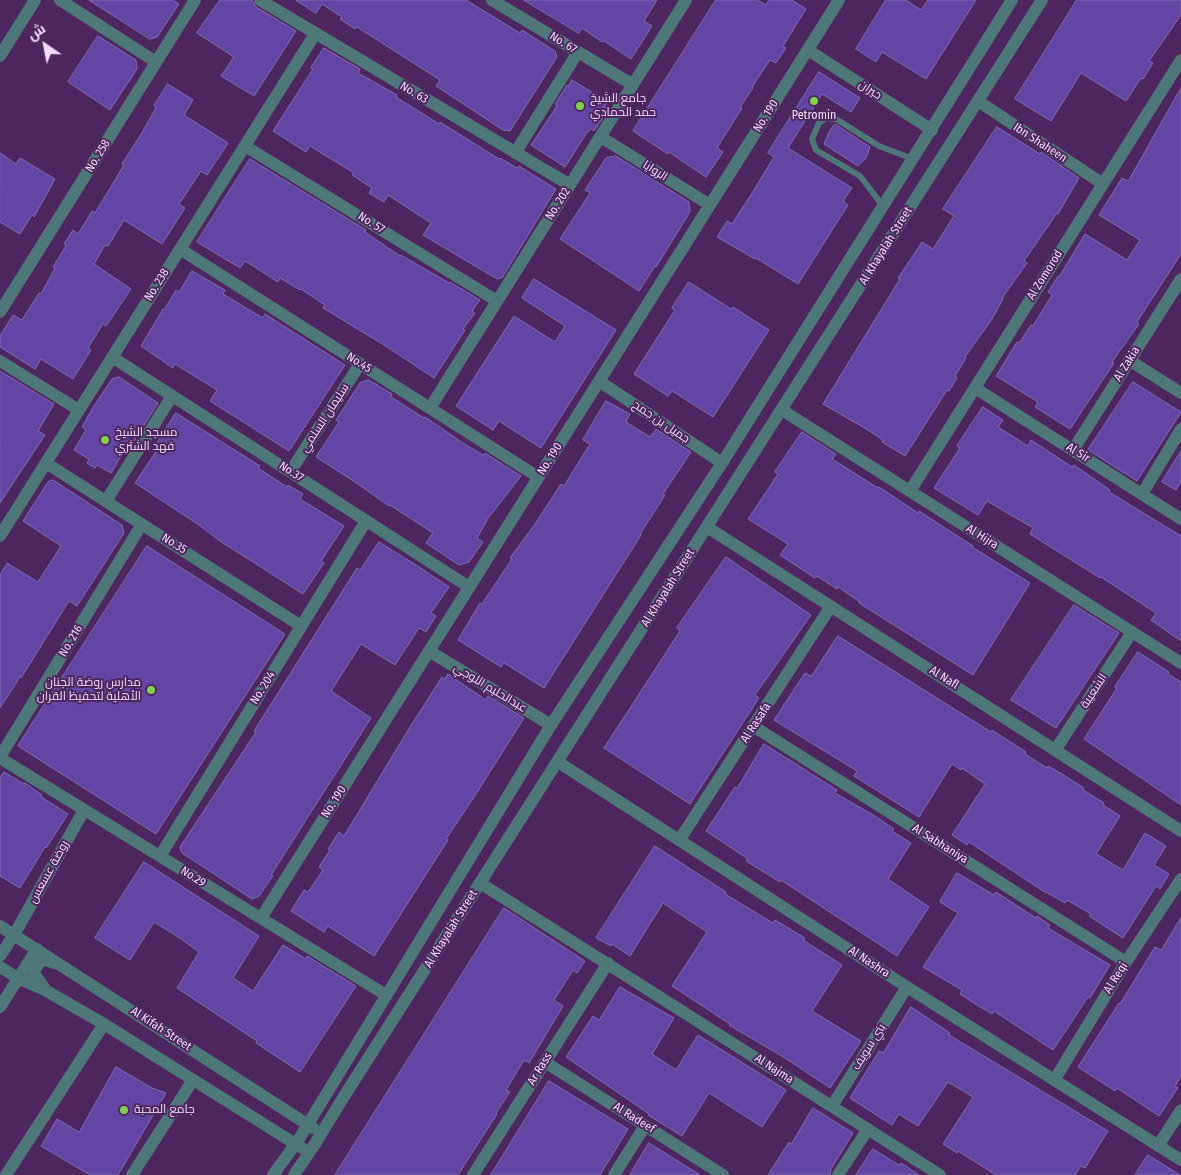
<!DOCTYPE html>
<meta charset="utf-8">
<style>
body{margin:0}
#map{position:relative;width:1181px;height:1175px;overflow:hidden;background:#4e265f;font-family:"Fira Sans Condensed",Cairo,sans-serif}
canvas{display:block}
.north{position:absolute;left:20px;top:20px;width:50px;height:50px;-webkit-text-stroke:4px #4e265f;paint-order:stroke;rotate:327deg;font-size:14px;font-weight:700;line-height:20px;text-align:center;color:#f3dcfe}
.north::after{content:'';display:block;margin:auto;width:18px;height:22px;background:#f3dcfe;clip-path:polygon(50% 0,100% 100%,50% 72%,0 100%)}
</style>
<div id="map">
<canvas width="1181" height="1175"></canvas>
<div class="north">ش</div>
</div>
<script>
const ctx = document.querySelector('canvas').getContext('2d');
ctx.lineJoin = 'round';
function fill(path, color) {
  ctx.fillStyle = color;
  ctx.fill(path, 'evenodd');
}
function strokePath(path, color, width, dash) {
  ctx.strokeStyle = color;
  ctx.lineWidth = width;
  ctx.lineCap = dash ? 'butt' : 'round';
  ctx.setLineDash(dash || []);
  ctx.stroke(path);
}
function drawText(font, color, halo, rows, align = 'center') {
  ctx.font = font + ' "Fira Sans Condensed",Cairo,sans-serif';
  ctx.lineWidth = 4;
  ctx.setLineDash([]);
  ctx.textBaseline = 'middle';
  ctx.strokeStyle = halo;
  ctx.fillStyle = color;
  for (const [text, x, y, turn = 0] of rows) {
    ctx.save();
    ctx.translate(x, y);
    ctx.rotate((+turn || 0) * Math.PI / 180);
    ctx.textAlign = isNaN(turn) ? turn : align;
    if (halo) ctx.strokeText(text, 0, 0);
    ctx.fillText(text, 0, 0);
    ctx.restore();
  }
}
const building = new Path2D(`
 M89,0h84l6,4 -22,33 -7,2z
 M220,0h32l4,7 40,24 -42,65 -33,-20 13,-19 -37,-24z
 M296,0h170l54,33 2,-3 33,21 2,6 -47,74 -7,-1 -67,-44 4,-6 -83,-53 -2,2 -15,-10 2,-2 -20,-13 -6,9z
 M524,0h133l-13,21 8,5 -21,33 -27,-18 -2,1 -20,-14 -3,5z
 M716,0h41l9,5 3,-5h23l14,9 -23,37 3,2 -10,15 -6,-3 -18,27 1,1 -13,19 2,1 -25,40 6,4 -17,25 -37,-25 -1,2 -35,-23z
 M886,0h20l15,10 7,-10h48l-50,79 -44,-27 -6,10 -20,-13z
 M1077,0h104v15l-32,46 4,2 -10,16 -2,-1 -15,23 -45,-28 -30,48 -36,-22z
 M98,36l38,24 1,9 -27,41 -42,-28z
 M324,48l36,21 -2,4 39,22 -1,2 43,27 1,-2 59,37 1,-1 17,10 2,-2 37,23 -54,89 -5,1 -74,-44 8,-12 -43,-28 -4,7 -15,-9 3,-5 -20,-13 2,-2 -44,-27 -4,6 -33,-21 40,-62 -2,-1z
 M819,72l41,26 -9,14 -29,-18 -34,54 64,40 -9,13 5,4 -50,79 -42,-26 -1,1 -38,-22 10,-16 5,3 20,-31 22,-36 -6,-4z
 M572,80l36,22 -4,5 4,3 -14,21 -3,-2 -5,5 -21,33 -34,-22 22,-33 4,-7 -2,-1 12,-19 1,1z
 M168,84l25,16 -9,15 44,28 -21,32 -6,-4 -22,33 6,4 -23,36 -38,-24 -16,26 -3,-1 -11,19 37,25 -25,37 -3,-2 -15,24 3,2 -18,29 -32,-20 -6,10 -35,-22v-11l13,-21 9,5 17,-27 2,1 14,-26 -2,-1 13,-21 -2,-2 9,-14 5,4 14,-23 3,2 29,-48 -2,-1 18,-28 16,-28 -2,-2z
 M1181,88v166l-44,68 2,2 -27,38 2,1 -44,66 -35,-22 3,-5 -42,-26 21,-34 2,1 12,-18 2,1 19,-31 -4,-3 10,-16 1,1 26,-43 42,26 13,-20 -41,-25 23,-37 6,3z
 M835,124l35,23 -4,11 -8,8 -34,-22 5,-12z
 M997,127l43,27 1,-2 38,26 -21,36 -1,-1 -33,48 3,2 -25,35 1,1 -11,20 -27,38 1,1 -11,18 2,2 -8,13 -2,-1 -42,66 -23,-14 1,-2 -17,-11 -43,-25 77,-125 -2,-1 24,-36 11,7 21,-33 -11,-7z
 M0,153l16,11 4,-6 35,21 -21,38 -2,-2 -12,19 -20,-12z
 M616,156l73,46 1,10 -34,55 -1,-1 -16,25 -79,-52 30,-46 -5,-3 21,-32z
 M250,159l116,71 -1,2 35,24 1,-1 48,28 1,-1 30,18 -8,11 3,2 -12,16 2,1 -31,48 -50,-33 -61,-37 2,-3 -24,-16 -1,1 -20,-12 -2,4 -33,-21 -5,7 -43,-26z
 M192,271l33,19 -2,4 23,14 17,10 2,-4 80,51 -56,86 -79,-50 7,-11 -42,-26 -2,4 -32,-22 22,-37 1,1 12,-20 3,2z
 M534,279l82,51 -75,118 -42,-27 -6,9 -37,-24 58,-90 41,26 10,-16 -43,-28z
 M689,282l42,27 2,-2 36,23 -56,87 -41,-26 -4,5 -34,-22 41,-64 -3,-2z
 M0,371l54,33 -16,27 7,4 -45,68z
 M119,377l39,26 -32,51 -3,-1 -12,20 -14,-8 -2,3 -8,-5 2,-4 -15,-9 12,-20 -4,-3 12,-21 18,-27z
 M369,380l23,14 -1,3 33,21 1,-1 38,26 20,12 2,-2 36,23 -32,41 -12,21 6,4 -14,20 -10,3 -33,-22 7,-10 -43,-28 -1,1 -34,-24 -39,-25 23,-35 -3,-2 24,-37z
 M1133,382l48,30 -44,69 -49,-31z
 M606,401l24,13 -4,8 24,15 6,-8 35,23 -28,42 2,1 -25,39 1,1 -97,153 -40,-25 -3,4 -43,-27 22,-37 2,1 30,-45 -2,-1 25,-34 26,-40 3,2 26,-42 -7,-4z
 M983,407l20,13 -5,7 30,19 3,-6 41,27 2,-2 36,25 -1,2 72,44v105l-30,-21 5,-7 -55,-36 -1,1 -70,-44 3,-6 -46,-27 -9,14 -44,-27 26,-40 -3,-2z
 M176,413l84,53 -2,2 29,19 1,-2 15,9 -3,5 44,27 -23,35 3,2 -21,31 -83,-53 -21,-16 -64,-42 22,-33 -3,-2z
 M802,432l34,22 -4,5 46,29 1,-1 39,26 1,-2 54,35 -1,1 58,36 -57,92 -114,-72 1,-1 -22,-15 -1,2 -20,-13 -2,2 -35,-23 8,-11 -40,-25 30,-45 -3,-2z
 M1181,451v30l-5,9 -14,-8z
 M53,480l69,45 2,8 -47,73 -8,-5 -48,77 -1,-1 -20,31v-133l7,-12 31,19 23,-36 -38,-25 25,-39z
 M379,542l37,23 33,22 -18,26 5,3 -10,16 -7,-4 -24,37 -34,-21 -30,47 40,27 -100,157 2,1 -14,20 -7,3 -70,-46 -2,-6 76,-115 -2,-1 103,-163 3,2z
 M147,546l138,88 -129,200 -138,-88z
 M726,557l85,58 -56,80 4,3 -69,106 -86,-56 76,-117 -3,-3z
 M1074,605l45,28 -63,95 -45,-28z
 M838,636l153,96 1,-2 34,22 -1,2 22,14 1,-2 14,8 22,14 -1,2 21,13 -1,2 17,11 -24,38 27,16 22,-37 21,13 -12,19 15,9 -9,15 -4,-3 -33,52 -34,-22 2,-2 -24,-14 -2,3 -19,-11v1l-77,-51 -2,3 -15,-10 33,-51 -23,-16 -1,2 -9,-6 -33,53 -65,-41 3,-5 -83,-51 31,-47 6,3z
 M1138,652l31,20 -1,2 13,8v123l-97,-66 33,-51 -2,-1z
 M448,674l38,26 2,-4 36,22 -46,73 -32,48 2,1 -74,116 -46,-30 -4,6 -33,-21 13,-21 4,2 15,-22 -4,-3 11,-17 -2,-1 11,-17 5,4 66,-109 32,-50 3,2z
 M764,744l73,46 -2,3 40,23 19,13 -2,2 19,12 -23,36 41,28 -32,49 -116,-76 -1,2 -34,-21 2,-2 -42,-28 29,-44 2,1z
 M4,772l20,12 1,-1 17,12 -1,2 27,17 -22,34 -1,-1 -25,41 -20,-12v-98z
 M655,846l71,46 -1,2 48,29 2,-3 30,18 -2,2 39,25 -30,46 49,30 -31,47 -45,-30 -56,-33 1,-1 -58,-38 35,-54 -44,-29 -33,53 -18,-12 -1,2 -15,-8z
 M144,862l115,74 -26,42 20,13 30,-46 23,14 1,-3 49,30 -56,86 -44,-29 1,-2 -80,-53 22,-36 -19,-14 -26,-16 -24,38 -35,-22z
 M957,873l37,22 2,-3 40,26 1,-2 13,9 -2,3 62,37 -20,33 -2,-1 -35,53 -59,-39 -2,3 -15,-9 -17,-11 2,-4 -39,-23 35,-54 -18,-11z
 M504,908l81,53 -8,12 -4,-3 -19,30 9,6 -34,57 -5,-3 -18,30 4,2 -14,21 1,1 -39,61h-123z
 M1181,918v158l-6,10 3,2 -19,28 -42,-28 -2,3 -37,-24 41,-64 1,1 35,-57 6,3z
 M620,987l54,31 -22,36 24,16 22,-35 88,55 -24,37 -53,-34 -27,43 -34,-21 1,-1 -83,-57 27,-41 6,4z
 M911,1007l39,26 -1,2 159,96 -23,37 -4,-2 -6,9h-79l-38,-24 -1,2 -14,-9 30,-47 -25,-15 -30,44 -19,-12 -7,11 -42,-27 29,-47 4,2z
 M116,1067l36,21 14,5 -48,82h-28l-49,-29 16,-27 22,13z
 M549,1081l79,48 -28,46h-109z
 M813,1108l40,25 -22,36 -1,6h-62l21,-33 2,2z
 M649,1143l51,32h-70z
 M873,1149l26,16 2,-2 18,12h-63z
 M1148,1155l32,20h-45z`);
fill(building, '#6346a3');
strokePath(building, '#7f6db2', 1);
strokePath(new Path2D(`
 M883,206l-23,-30 -44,-26 -4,-11 7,-16 7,-5 10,1 43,27 34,13`), '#4e7878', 6);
strokePath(new Path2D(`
 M60,0l96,62
 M260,0l310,185
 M492,0l141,85
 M808,50l124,80
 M0,56l35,-56
 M978,101l125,83
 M601,137l109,68
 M245,146l252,155
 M515,153l63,-101
 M180,249l358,228
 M0,312l195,-312
 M112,357l357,230
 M1129,360l52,33
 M0,361l79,49
 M599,381l123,82
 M975,388l206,131
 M430,408l256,-408
 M782,410l399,253
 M1073,450l108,-171
 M46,463l255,163
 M290,472l70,-108
 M910,491l271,-431
 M1142,494l39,-65
 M106,501l66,-105
 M707,527l474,304
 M0,536l315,-502
 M429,651l122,74
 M753,726l373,236
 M1056,749l76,-117
 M0,757l142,-233
 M0,758l386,237
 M558,762l349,225 274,173
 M680,839l151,-233
 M160,856l206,-335
 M480,883l460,292
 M261,918l578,-918
 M14,935l70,-125
 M545,1062l178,113
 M1055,1079l71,-117 55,-83
 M832,1106l75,-119
 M1158,1146l23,-36
 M6,1175l98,-151
 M132,1175l61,-95
 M473,1175l135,-212
 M614,1175l31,-49
 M838,1175l30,-46`), '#4e7878', 12);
strokePath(new Path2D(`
 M0,926l313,202
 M0,956l14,-21
 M0,967l18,11 27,12 59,34 198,124
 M45,989l-12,-17 9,-13 13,4
 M0,1007l37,-58
 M273,1175l26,-36 252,-414 171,-262 290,-463
 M294,1175l19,-28 30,-49 699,-1098`), '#4e7878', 12);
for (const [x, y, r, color] of [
 [814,101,5,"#83d04f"],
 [580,106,5,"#83d04f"],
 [105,440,5,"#83d04f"],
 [151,690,5,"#83d04f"],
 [124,1110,5,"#83d04f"]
]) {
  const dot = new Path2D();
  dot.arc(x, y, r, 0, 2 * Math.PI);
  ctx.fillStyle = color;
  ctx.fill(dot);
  strokePath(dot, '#4e265f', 2);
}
drawText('12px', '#f3dcfe', '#4e265f', [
 ["No. 67",563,43,31],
 ["حيران",870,90,33],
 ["No. 63",414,93,31],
 ["No. 190",766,116,-58],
 ["Ibn Shaheen",1040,143,33],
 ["No. 258",98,156,-58],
 ["الروايا",655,171,32],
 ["No. 202",558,204,-58],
 ["No. 57",371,223,32],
 ["Al Khayalah Street",886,246,-58],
 ["Al Zomorod",1045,275,-58],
 ["No. 238",157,285,-58],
 ["No.45",359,363,32],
 ["Al Zakia",1127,364,-58],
 ["سليمان السلمي",325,418,-57],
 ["جميل بن جمح",661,422,34],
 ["Al Sir",1078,453,32],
 ["No. 190",550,459,-58],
 ["No.37",291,472,33],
 ["Al Hijra",982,537,32],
 ["No.35",174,544,32],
 ["Al Khayalah Street",668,588,-58],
 ["No. 216",71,641,-59],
 ["Al Nafl",944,678,32],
 ["No. 204",263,688,-58],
 ["عبدالحليم اللوجي",490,688,31],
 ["الشعيبة",1094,691,-57],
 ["Al Rasafa",756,723,-57],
 ["No. 190",334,802,-58],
 ["Al Sabhaniya",940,844,32],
 ["روضة عسعس",49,872,-61],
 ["No.29",193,877,32],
 ["Al Khayalah Street",451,929,-58],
 ["Al Nashra",869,962,33],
 ["Al Reqi",1116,978,-58],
 ["Al Kifah Street",161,1029,33],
 ["بني سويف",869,1047,-58],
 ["Ar Rass",540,1069,-58],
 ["Al Najma",774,1069,33],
 ["Al Radeef",634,1118,32]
]);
drawText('12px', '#f3dcfe', '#4e265f', [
 ["جامع الشيخ",590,99],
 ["حمد الحمادي",590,113],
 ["Petromin",814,116,"center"],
 ["مسجد الشيخ",115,433],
 ["فهد الشثري",115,447],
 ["مدارس روضة الجنان",141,683,"right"],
 ["الأهلية لتحفيظ القران",141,697,"right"],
 ["جامع المحبة",134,1110]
], 'left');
</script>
